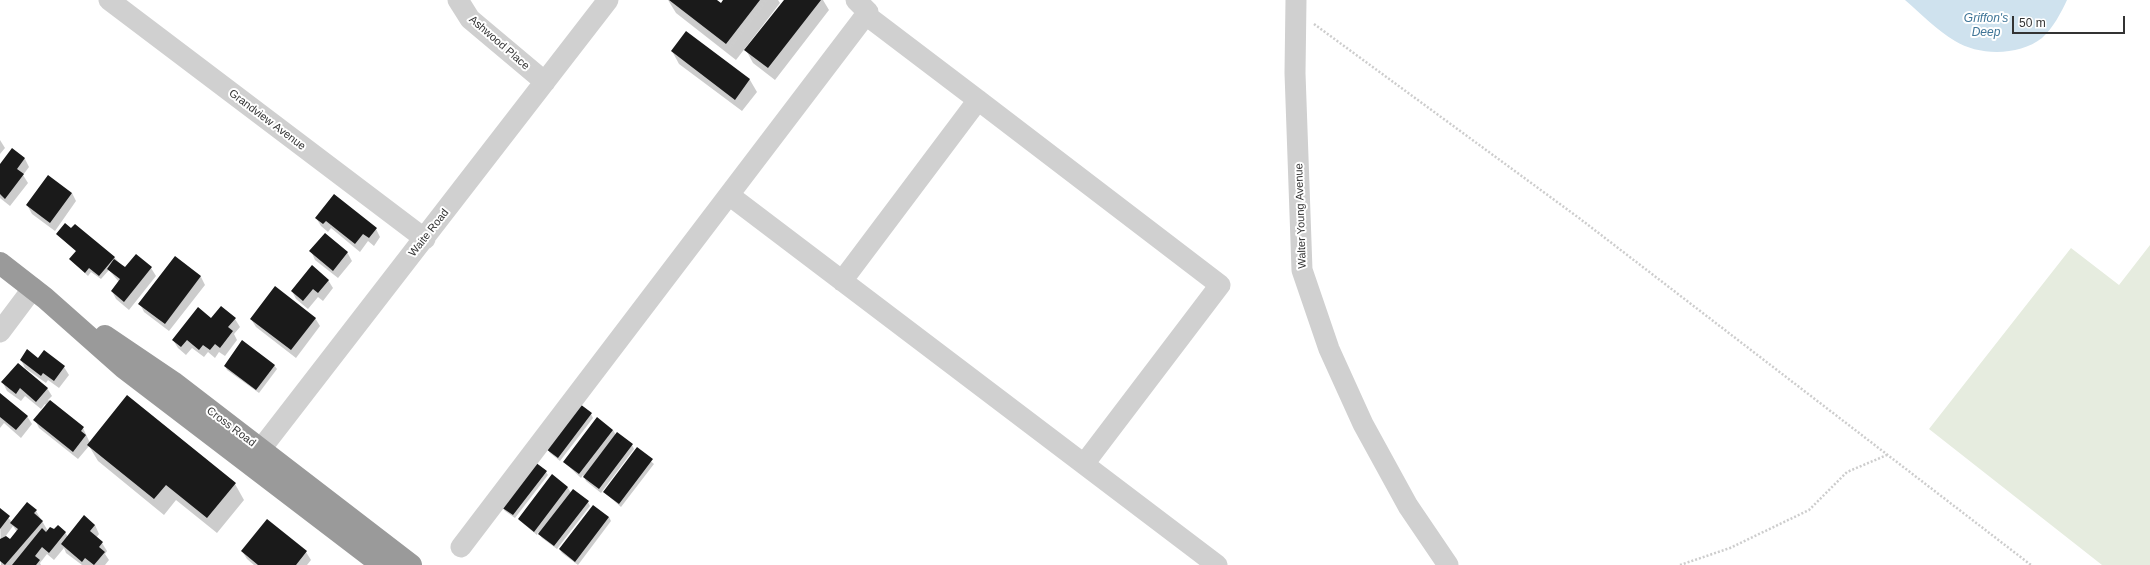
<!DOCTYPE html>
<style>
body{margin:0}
#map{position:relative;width:2150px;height:565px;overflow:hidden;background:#fff;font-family:Helvetica,sans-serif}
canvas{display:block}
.scale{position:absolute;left:2012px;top:16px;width:113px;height:18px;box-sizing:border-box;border:2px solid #333;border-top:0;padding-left:5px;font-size:12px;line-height:14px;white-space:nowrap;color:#333;-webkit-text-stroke:3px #fff;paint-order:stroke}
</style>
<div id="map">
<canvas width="2150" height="565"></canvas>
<div class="scale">50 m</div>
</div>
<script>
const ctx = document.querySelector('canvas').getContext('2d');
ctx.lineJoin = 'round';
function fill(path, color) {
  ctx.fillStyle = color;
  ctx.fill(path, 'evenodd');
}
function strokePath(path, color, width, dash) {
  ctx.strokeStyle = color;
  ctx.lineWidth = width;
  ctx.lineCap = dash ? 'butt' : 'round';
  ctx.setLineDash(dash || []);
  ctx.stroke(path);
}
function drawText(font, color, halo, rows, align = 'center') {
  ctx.font = font + ' Helvetica,sans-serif';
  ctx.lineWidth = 4;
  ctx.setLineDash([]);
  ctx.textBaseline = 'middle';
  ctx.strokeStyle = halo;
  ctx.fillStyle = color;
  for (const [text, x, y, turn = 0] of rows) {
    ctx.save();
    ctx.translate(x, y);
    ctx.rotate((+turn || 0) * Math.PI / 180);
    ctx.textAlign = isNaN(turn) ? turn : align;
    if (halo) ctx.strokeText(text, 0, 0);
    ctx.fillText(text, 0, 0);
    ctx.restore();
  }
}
fill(new Path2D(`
 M2150,245v320h-48l-173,-136 142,-181 48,37z`), '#e6ecdf');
fill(new Path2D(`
 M1905,0h162c-6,13 -14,28 -25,38 -23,18 -63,18 -87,3 -18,-11 -34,-27 -50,-41z`), '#cfe2ee');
fill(new Path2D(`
 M668,0h48l5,4 3,-4h54l2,3 -44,57 -60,-47z
 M785,0h38l6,10 -54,70 -22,-17 -7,-13z
 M686,32l64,48 7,12 -15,19 -63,-47 -7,-13z
 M0,140l5,8 -5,6z
 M12,150l13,9 4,8 -6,8 5,8 -18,23 -10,-8v-33z
 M72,193l4,8 -21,30 -23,-17 -5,-9z
 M316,218l60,11 4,8 -6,9 -6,-5 -8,11 -29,-24 -3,4 -7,-6z
 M57,234l57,23 11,12 26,-1 5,8 -27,34 -13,-11 -4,-8 7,-9 -10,-12 -8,9 -10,-7 -3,4 -17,-16 6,-8z
 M311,251l36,1 5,9 -14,17 -23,-18z
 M175,257l26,20 4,8 -36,46 -25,-19 -4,-8z
 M328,280l5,8 -10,13 -5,-4 -10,12 -12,-10 -4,-8z
 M315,318l5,8 -24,32 -40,-31 -5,-8z
 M211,319h24l5,8 -6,7 3,6 -12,16 -6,-4 -4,6 -7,-6 -4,5 -12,-9 -6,7 -8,-7 -5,-8z
 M38,359l26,8 5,8 -10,13 -11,-8 -2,3 -21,-15 -4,-8z
 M274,365l3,4 -18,24 -32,-23 -2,-4z
 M3,383l44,5 5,8 -4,4 35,28 7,15 145,41 9,16 -27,33 -41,-33 -12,15 -66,-54 -9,-15 -11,13 -39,-31 -4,-8 11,-15 -1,-1 -4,5 -16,-13 -4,5 -14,-10z
 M0,394l27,22 5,8 -11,14 -17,-15 -4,5z
 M591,414l2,4 -33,43 -10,-8 -2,-4z
 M613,430l3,5 16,10 2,4 -33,44 -15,-12 -3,-6 -2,3 -17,-16z
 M637,449l17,15 -33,43 -17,-15z
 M546,472l2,3 -33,43 -10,-7 -3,-4z
 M552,476l16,12 3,5 17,9 2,4 -33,43 -15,-11 -4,-6 -1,3 -18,-15z
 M0,509l12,13 24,-11 12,20 17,1 3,5 16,-20 11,8 4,9 -3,4 6,5 5,8 -2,3 4,6 -4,5h-23l-16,-12 -2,-5 -10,12 -7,-6 -7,9 1,2h-40zM13,526l4,6 -7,9 -5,-4z
 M609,517l2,4 -33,44 -16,-12 -2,-3z
 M242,551l64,1 5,8 -4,5h-53l-7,-6z`), '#0003');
fill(new Path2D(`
 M669,0h48l4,3 2,-3h37l-34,44z
 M784,0h37l-53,68 -24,-18z
 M686,31l64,48 -15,21 -64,-49z
 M12,148l13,10 -8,11 7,5 -19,25 -5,-5v-30z
 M48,175l24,18 -22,30 -24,-18z
 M334,194l43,34 -8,10 -6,-4 -8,10 -29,-23 -3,3 -8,-6z
 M65,223l6,5 4,-4 40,33 -16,19 -10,-8 -4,5 -16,-14 7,-8 -20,-17z
 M325,233l23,19 -15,19 -24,-20z
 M136,254l16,13 -28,35 -13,-11 9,-12 -13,-10 7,-10 11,8z
 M175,256l26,20 -36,48 -27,-20z
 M312,265l17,15 -11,13 -5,-4 -10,12 -12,-10z
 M275,286l41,32 -25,32 -41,-31z
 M221,306l15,12 -8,9 5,4 -13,17 -5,-4 -5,6 -7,-5 -4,5 -12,-10 -6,7 -9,-7 26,-33 13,11z
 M242,340l33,25 -19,25 -32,-24z
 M27,349l11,9 6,-8 21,16 -11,15 -11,-8 -2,3 -21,-16z
 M18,363l30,25 -12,14 -16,-14 -4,6 -15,-12z
 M0,393l28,23 -12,14 -16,-13z
 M127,395l109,88 -29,35 -41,-33 -12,14 -67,-54z
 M50,400l34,27 -3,4 5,4 -13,17 -40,-32z
 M580,404l12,9 -34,45 -12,-9z
 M597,417l16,13 -34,44 -16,-12z
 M617,432l16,12 -34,45 -16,-12z
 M637,447l16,12 -34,45 -16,-12z
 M535,462l12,9 -34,44 -12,-8z
 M552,474l16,13 -34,45 -16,-13z
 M573,489l16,12 -35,45 -16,-12z
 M27,502l10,8 -3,3 9,8 -38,44 -5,-4v-22l6,-3 4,3 8,-10 -8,-6z
 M593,505l16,12 -34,45 -16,-13z
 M0,508l10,8 -10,13z
 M84,515l11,10 -5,6 13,11 -4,5 6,5 -11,13 -9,-7 -3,4 -21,-18z
 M267,519l40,32 -11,14h-38l-17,-14z
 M58,525l8,7 -17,21 -7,-6 -7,9 5,4 -4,5h-24l30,-37 4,4 4,-5 4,2z`), '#1a1a1a');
strokePath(new Path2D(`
 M1314,24l265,194 452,347
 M730,47l36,-47
 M1680,565l50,-17 79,-38 38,-38 40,-17`), '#cdcdcd', 2.5, [2, 2]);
strokePath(new Path2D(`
 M109,0l316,239
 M458,0l12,19 75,63
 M1296,0l-1,73 7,197 27,79 34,75 45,82 40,59
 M866,15l112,85
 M729,195l488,370
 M842,281l136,-181 242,185 -136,179
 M0,332l33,-44
 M250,463l358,-463
 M461,547l407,-535 -12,-12`), '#d0d0d0', 21);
strokePath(new Path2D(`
 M0,263l45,35 79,70 258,197
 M105,336l68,46 238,183`), '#9a9a9a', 22);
drawText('11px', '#333', '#fff', [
 ["Ashwood Place",499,43,41],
 ["Grandview Avenue",267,120,37],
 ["Walter Young Avenue",1301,216,-92],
 ["Waite Road",429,233,-52],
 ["Cross Road",231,427,37]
]);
drawText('italic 12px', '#3f7597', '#fff', [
 ["Griffon's",1986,19],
 ["Deep",1986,33]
]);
</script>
